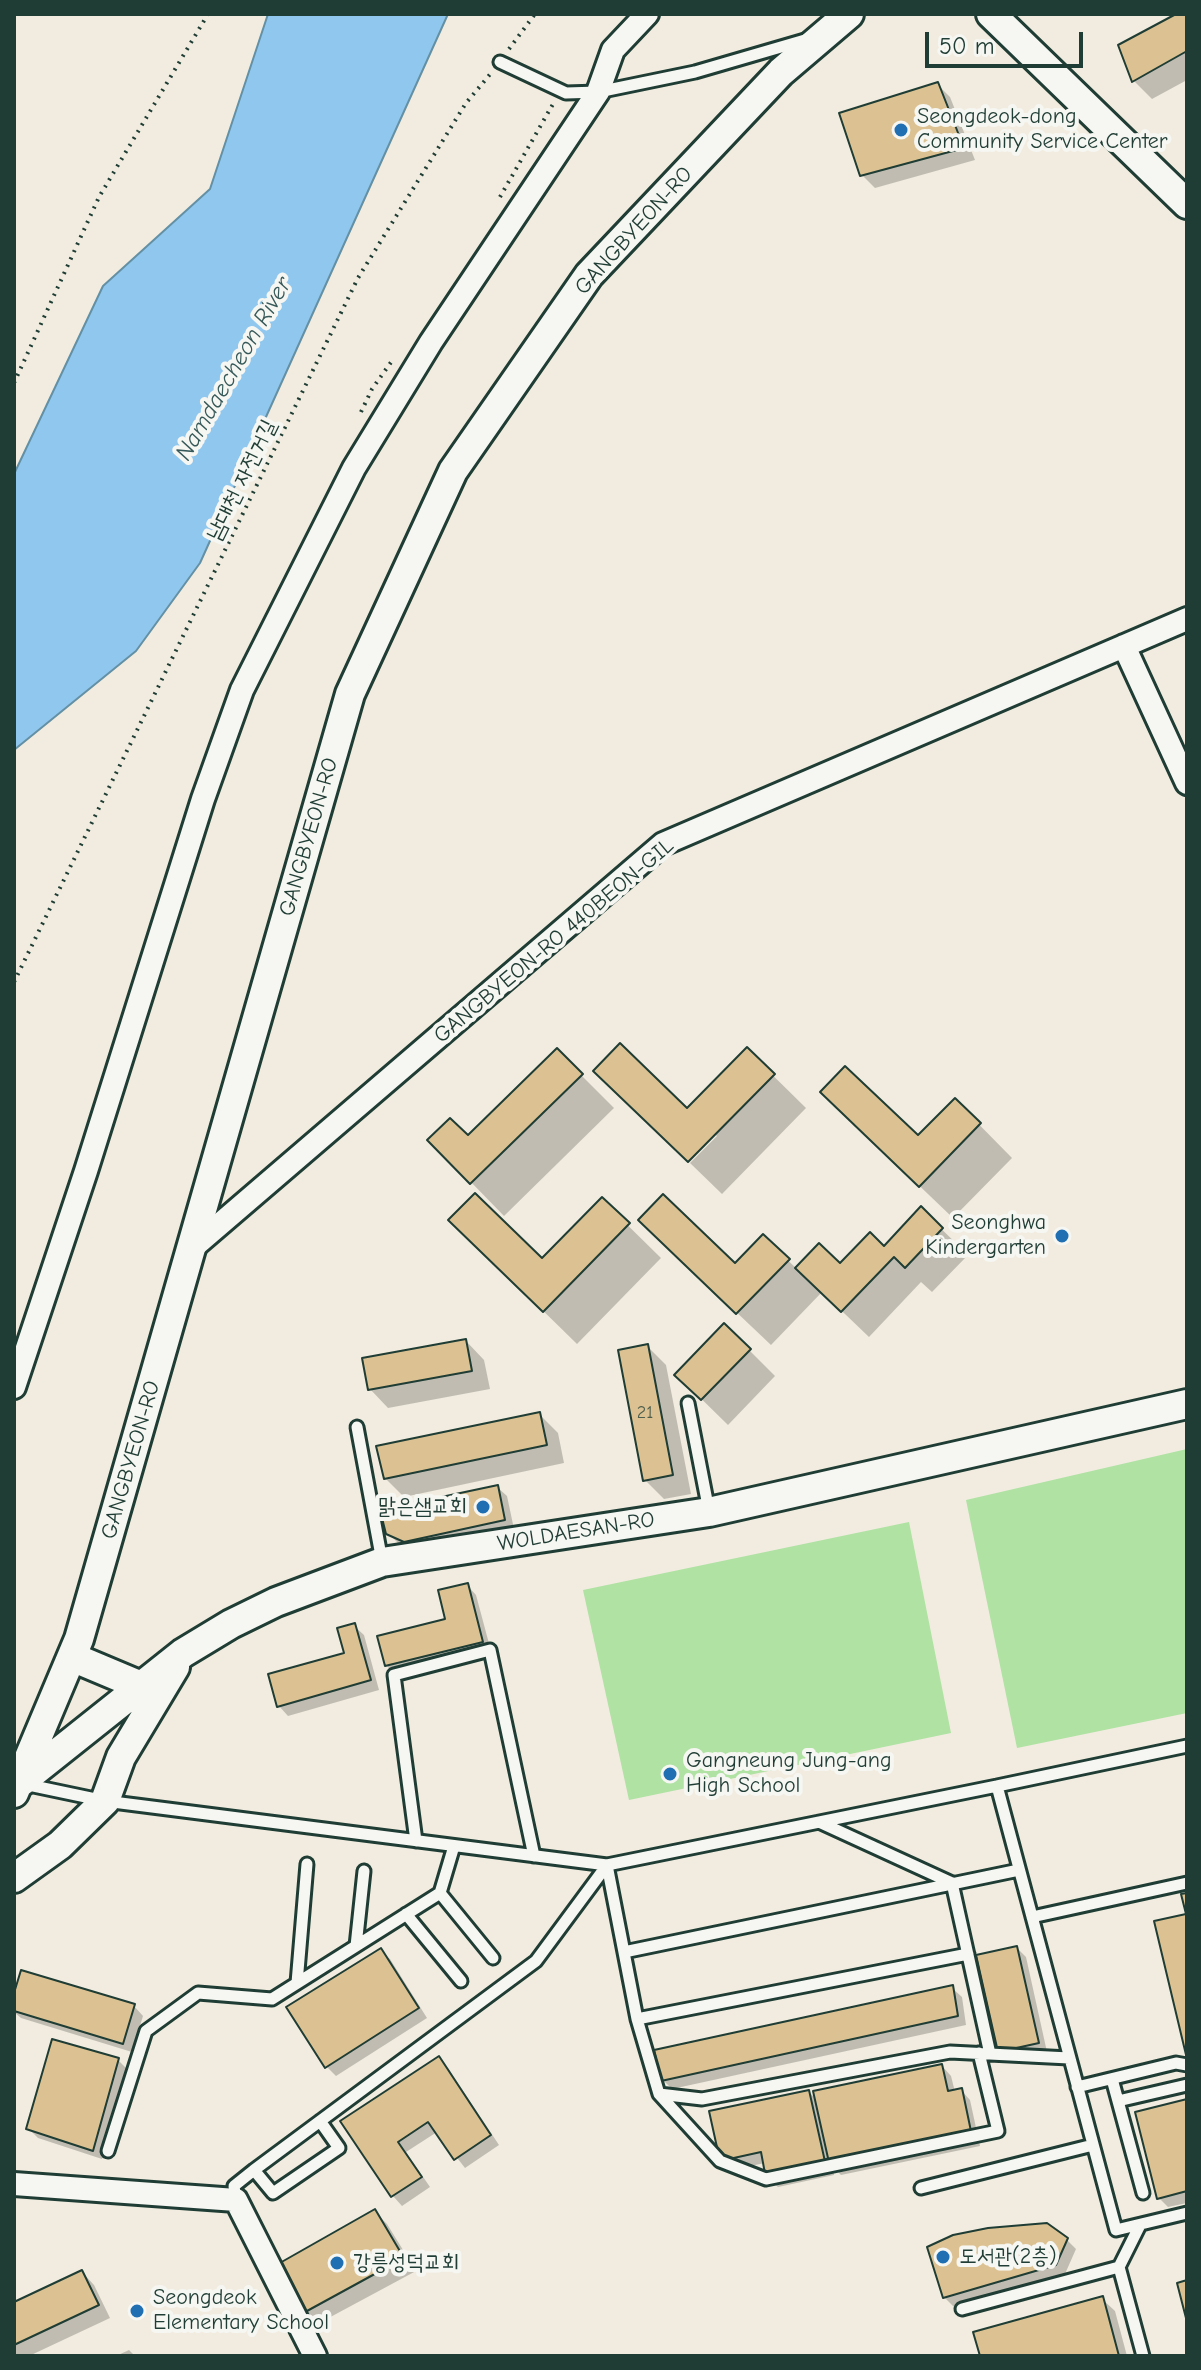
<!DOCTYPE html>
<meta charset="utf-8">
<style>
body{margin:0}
#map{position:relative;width:1201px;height:2370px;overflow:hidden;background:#f1ecdf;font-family:"Comic Neue",sans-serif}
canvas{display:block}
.frame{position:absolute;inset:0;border:16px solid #1f3d34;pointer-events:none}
.scale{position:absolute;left:925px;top:32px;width:158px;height:36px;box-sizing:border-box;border:4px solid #1f3d34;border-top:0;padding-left:10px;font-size:24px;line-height:28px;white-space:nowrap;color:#1f3d34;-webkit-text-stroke:6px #f6f6f2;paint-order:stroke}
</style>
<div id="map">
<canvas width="1201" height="2370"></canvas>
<div class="frame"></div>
<div class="scale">50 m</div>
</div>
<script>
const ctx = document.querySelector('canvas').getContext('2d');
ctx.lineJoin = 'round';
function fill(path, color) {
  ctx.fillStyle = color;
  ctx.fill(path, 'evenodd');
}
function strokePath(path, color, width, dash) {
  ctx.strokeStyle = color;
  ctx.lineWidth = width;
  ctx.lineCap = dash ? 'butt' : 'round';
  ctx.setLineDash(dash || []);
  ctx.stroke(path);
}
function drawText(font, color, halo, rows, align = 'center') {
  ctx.font = font + ' "Comic Neue","Poor Story",sans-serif';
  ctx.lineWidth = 8;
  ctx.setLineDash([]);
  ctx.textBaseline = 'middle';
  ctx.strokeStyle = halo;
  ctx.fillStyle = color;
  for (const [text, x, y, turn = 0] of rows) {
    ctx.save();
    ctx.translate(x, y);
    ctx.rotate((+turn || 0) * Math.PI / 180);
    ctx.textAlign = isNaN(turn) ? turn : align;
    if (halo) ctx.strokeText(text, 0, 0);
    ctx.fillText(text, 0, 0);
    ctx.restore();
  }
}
fill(new Path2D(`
 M1187,1449v264l-170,35 -51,-248z
 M909,1522l42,211 -322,67 -46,-210z`), '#afe2a3');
const water = new Path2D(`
 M268,14h180l-248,549 -64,88 -122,99v-276l89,-188 107,-97z`);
fill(water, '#90c7ee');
strokePath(water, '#6390a4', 2);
fill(new Path2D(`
 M1180,14h7v66l-35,19 -18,-18z
 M937,84l13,13 25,63 -100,28 -13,-13z
 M747,1050l59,58 -84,86 -32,-31 27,-27 -30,-25z
 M557,1051l57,57 -110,108 -74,-76 38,-2z
 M955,1100l57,58 -59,60 -97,-93 62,13z
 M602,1200l59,58 -84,86 -93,-91 58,8z
 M921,1209l47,46 -36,37 -11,-10 -52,55 -47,-45 -51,53 -97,-92 61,13 28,-29 34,32 43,-3 44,-18z
 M466,1341l18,19 6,29 -102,19 -18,-19z
 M647,1346l19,19 25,129 -27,5 -19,-19z
 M749,1350l26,26 -47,49 -51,-50z
 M539,1414l19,19 6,30 -160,34 -19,-19z
 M497,1487l10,9 7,33 -99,21 -17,-7 -10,-10z
 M467,1585l9,10 15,56 -95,24 -10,-10 62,-44z
 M354,1626l10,9 15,55 -91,26 -9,-10 68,-52z
 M1017,1948l9,9 21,95 -47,-1z
 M380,1950l10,9 37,59 -91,58 -9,-9z
 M952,1988l10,9 4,28 -294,64 -9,-9z
 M14,2000l120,6 9,10 -11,36 -111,-34 -7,-6z
 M438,2059l10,9 51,77 -34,23 -28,-36 -31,20 24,35 -28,19 -9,-10 -50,-74z
 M118,2060l9,9 -25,90 -64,-21 -10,-10z
 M942,2066l9,10 4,16 6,-2 9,10 10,46 -139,29 -8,-8 1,8 -56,12 -10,-9 -3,-15 -34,7 -9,-10 87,-68 9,9z
 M1187,2101v102l-19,4 -9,-9z
 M374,2211l13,13 29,47 -106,57 -13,-12z
 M1067,2240l9,9 -11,25 -111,33 -10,-10z
 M82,2272l12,13 16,33 -81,38h-15v-52z
 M1102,2299l13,12 12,45h-145z
 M129,2350l6,6h-19z`), '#0003');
const building = new Path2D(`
 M1176,14h11v37l-55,31 -14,-37z
 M938,82l26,66 -104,28 -21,-63z
 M620,1043l67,65 60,-61 28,27 -87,88 -95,-91z
 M557,1048l26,26 -113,110 -43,-44 23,-22 18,17z
 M845,1066l73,69 37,-37 26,25 -62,64 -99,-95z
 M475,1193l67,65 60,-61 28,26 -87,89 -95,-92z
 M663,1194l72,69 28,-29 27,25 -54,55 -98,-94z
 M921,1206l22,22 -38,40 -11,-11 -53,55 -46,-44 24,-25 21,20 30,-31 14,14z
 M724,1323l27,26 -50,51 -27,-25z
 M466,1339l6,32 -104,19 -6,-32z
 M648,1344l25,131 -30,6 -25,-131z
 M540,1412l7,33 -163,34 -8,-33z
 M498,1485l7,35 -101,22 -18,-8 -6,-24z
 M468,1583l15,59 -98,24 -8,-30 68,-17 -7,-29z
 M355,1623l16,57 -94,27 -9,-33 76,-21 -7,-25z
 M1187,1893v166l-33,-138 32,-7 -5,-20z
 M1017,1946l22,97 -41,9 -22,-97z
 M381,1948l38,60 -94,60 -39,-61z
 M21,1970l114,34 -12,40 -109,-33v-18z
 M953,1985l5,31 -297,65 -7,-31z
 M52,2039l67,19 -26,93 -67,-22z
 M439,2056l52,79 -37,25 -26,-38 -30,20 24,35 -31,20 -51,-76z
 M942,2064l6,27 14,-3 10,48 -142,31 -17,-76z
 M809,2090l17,76 -60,13 -5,-27 -41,9 -11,-50z
 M1187,2099v92l-30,8 -22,-87z
 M375,2209l29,49 -108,59 -25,-49z
 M1047,2223l21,15 -12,27 -113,33 -16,-51 26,-12 35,-7z
 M82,2270l17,35 -85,40v-43z
 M1187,2280v42l-10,-39z
 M1103,2296l16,60h-139l-7,-24z`);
fill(building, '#dcc292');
strokePath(building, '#1f3d34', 2);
const service = new Path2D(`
 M500,62l66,31 32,-1 97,-20 110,-32
 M688,1403l21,108
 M357,1427l25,134
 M24,1784l81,17 502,64 390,-79 119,444 71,-17
 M997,1786l190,-40
 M819,1822l133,61 38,171
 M416,1841l-22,-166 96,-25 44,206
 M607,1865l30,154 22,75 61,67 46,18 232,-48 -19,-78
 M440,1893l53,65
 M406,1914l55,67
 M1032,1917l155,-34
 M356,1946l8,-75
 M624,1952l395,-82
 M297,1983l10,-119
 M637,2019l331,-65
 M1112,2079l31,114
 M1077,2087l99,-24 11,2
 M659,2094l43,5 248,-47 119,6
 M1118,2101l69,-16
 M320,2121l19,27 -66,45 -19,-23 282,-209 71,-96
 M108,2151l38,-120 52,-38 74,6 168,-106 14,-47
 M921,2188l172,-43
 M236,2200l-2,-14 20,-16
 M1119,2267l24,89
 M962,2309l157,-42 21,-42`);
const minor = new Path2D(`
 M1124,646l63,137
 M191,1249l472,-405 524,-225
 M14,1387l72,-216 117,-372 39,-109 112,-222 77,-126 167,-250 15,-42 34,-36
 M14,2184l222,16 79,156`);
const tertiary = new Path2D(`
 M991,14l196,190
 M72,1657l69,29
 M21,1782l162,-129 48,-29 45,-22 106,-40 327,-50 478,-108
 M14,1793l65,-154 271,-945 103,-223 136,-196 192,-203 68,-58
 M14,1878l46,-33 45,-44 16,-44 54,-90`);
strokePath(service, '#1f3d34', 17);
strokePath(minor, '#1f3d34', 28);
strokePath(tertiary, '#1f3d34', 34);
strokePath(new Path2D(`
 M509,49l26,-35
 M500,197l53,-93
 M14,383l85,-186 109,-183
 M361,412l11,-23 22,-31
 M14,982l344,-704 108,-175 26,-31`), '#1f3d34', 4, [2, 6]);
strokePath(service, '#f6f6f2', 11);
strokePath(minor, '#f6f6f2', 22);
strokePath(tertiary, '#f6f6f2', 28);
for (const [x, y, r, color] of [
 [901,130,8,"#1f6fb2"],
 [1062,1236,8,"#1f6fb2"],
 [483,1507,8,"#1f6fb2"],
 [670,1774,8,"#1f6fb2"],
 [943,2257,8,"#1f6fb2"],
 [337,2263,8,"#1f6fb2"],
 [137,2311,8,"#1f6fb2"]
]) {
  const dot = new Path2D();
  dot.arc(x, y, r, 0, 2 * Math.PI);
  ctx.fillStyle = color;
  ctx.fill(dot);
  strokePath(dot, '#f6f6f2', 3);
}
drawText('18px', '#4e5e4c', null, [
 ["21",645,1413]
]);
drawText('22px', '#1f3d34', '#f6f6f2', [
 ["Seongdeok-dong",917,117],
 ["Community Service Center",917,142],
 ["Seonghwa",1046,1223,"right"],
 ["Kindergarten",1046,1248,"right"],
 ["맑은샘교회",467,1507,"right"],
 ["Gangneung Jung-ang",686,1761],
 ["High School",686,1786],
 ["도서관(2층)",959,2257],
 ["강릉성덕교회",353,2263],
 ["Seongdeok",153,2298],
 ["Elementary School",153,2323]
], 'left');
drawText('22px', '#1f3d34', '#f6f6f2', [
 ["GANGBYEON-RO",634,231,-48],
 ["남대천 자전거길",242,480,-64],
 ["GANGBYEON-RO",309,837,-74],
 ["GANGBYEON-RO 440BEON-GIL",554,941,-40],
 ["GANGBYEON-RO",131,1460,-74],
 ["WOLDAESAN-RO",576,1532,-9]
]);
drawText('italic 24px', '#365959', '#f6f6f2', [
 ["Namdaecheon River",234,369,-60]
]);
</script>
